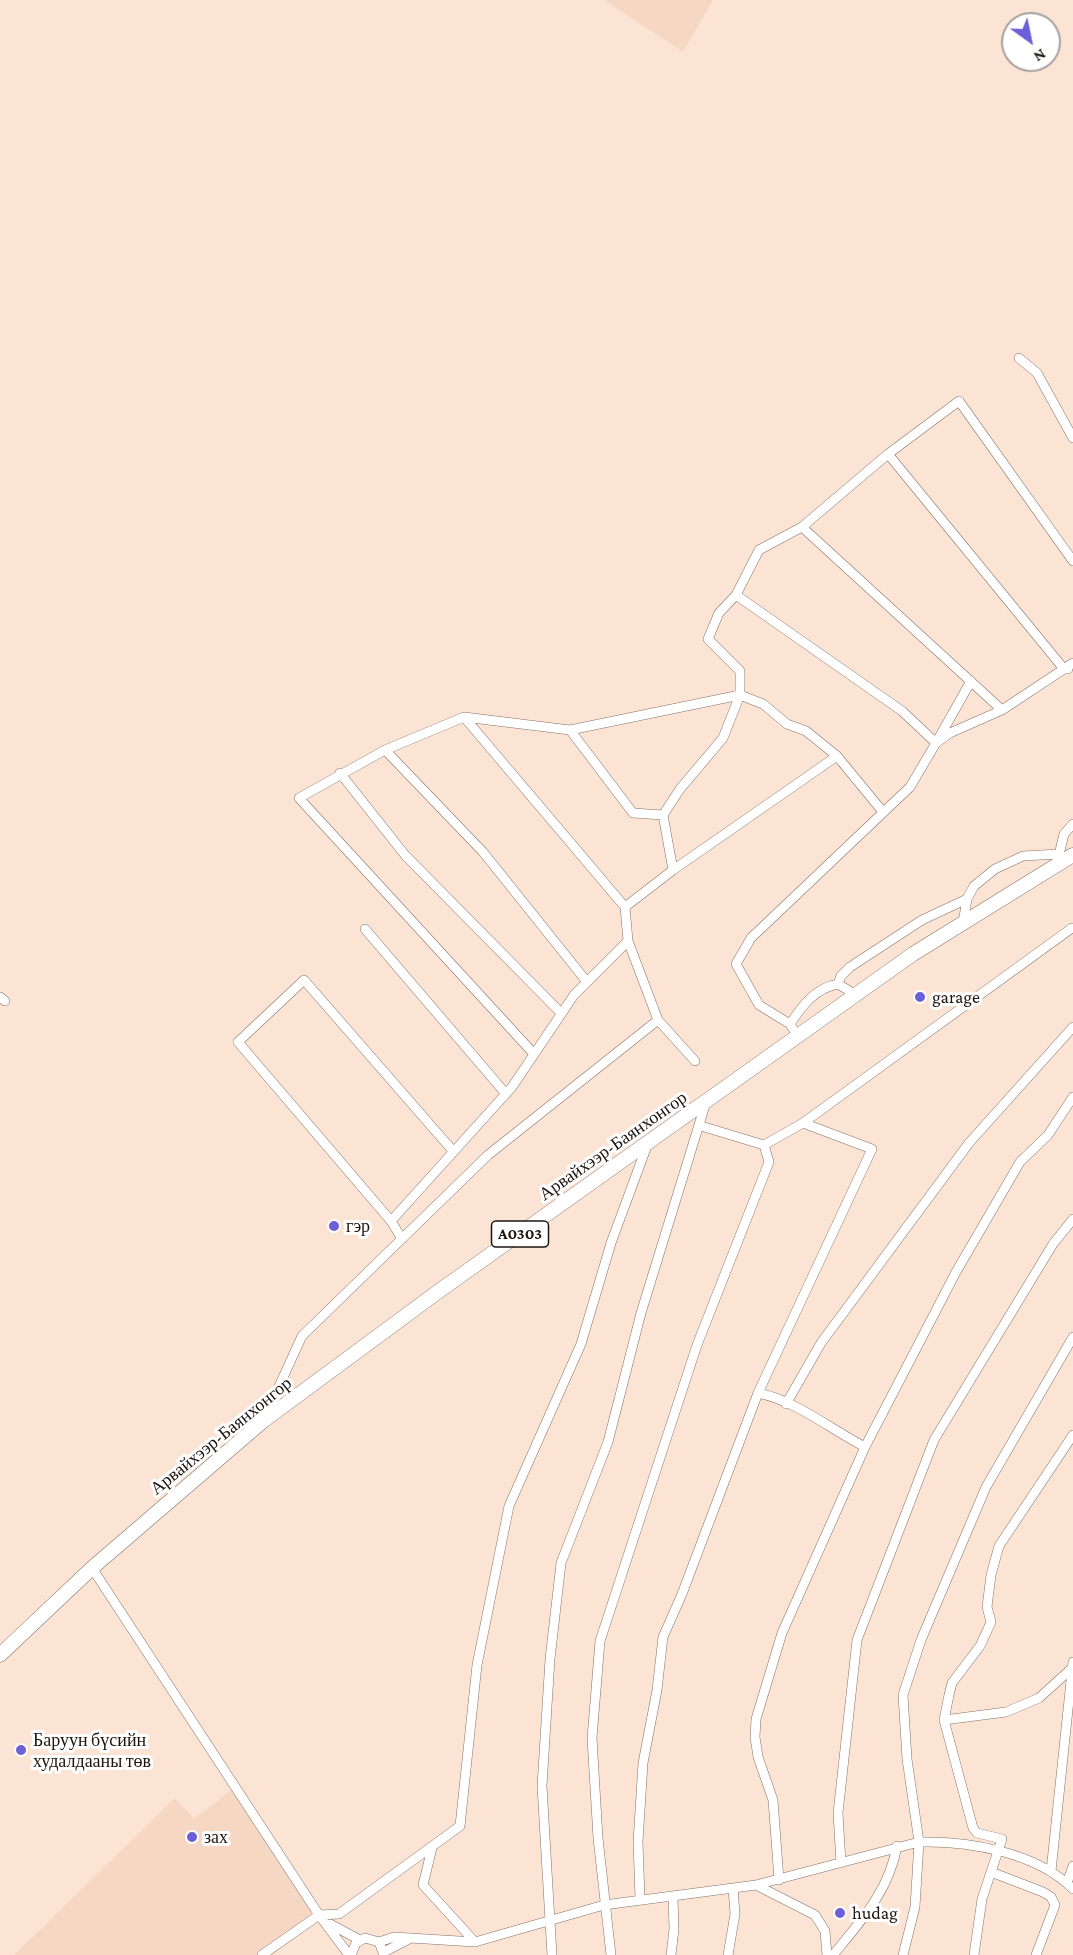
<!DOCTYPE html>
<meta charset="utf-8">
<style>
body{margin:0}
#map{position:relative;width:1073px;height:1955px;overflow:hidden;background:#fce4d5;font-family:"Crimson Pro",serif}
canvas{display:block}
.north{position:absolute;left:1001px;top:12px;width:60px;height:60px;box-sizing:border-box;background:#fff;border:2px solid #a5a19f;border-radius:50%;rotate:147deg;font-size:16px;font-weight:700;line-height:24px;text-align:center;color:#1d1510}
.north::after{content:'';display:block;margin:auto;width:21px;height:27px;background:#6c5fd8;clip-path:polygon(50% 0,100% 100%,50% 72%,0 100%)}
</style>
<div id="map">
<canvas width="1073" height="1955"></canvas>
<div class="north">N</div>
</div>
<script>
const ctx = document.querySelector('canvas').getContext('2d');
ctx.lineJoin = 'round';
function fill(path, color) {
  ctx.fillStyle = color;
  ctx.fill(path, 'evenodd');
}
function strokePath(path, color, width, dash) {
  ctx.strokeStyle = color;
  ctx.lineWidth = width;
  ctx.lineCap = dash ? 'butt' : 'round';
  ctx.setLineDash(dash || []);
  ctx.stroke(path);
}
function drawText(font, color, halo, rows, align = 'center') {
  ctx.font = font + ' "Crimson Pro",serif';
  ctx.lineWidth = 6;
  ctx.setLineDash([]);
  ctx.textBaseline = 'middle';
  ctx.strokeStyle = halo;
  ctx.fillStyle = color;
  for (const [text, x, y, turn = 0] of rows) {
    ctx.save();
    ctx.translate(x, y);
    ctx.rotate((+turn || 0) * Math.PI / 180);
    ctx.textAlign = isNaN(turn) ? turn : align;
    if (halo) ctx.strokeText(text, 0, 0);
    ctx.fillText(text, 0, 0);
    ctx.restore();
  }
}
fill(new Path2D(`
 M604,0h109l-30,52z
 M231,1790l80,120 -2,8 -52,37h-243l161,-157 19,21z`), '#f6d7c4');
const minor = new Path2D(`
 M1019,358l18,15 36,65
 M888,454l176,215h4
 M802,527l200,183
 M736,595l166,116 34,32 35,-62
 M464,717l161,190
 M570,730l63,83 30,2
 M385,750l98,102 104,130
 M340,773l65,82 156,158
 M1058,859l6,-25 9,-10
 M673,870l-10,-55 17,-26 43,-51 17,-43v-24l-32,-32 11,-26 17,-18 23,-45 43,-23 86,-73 71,-53 114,160
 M963,923l4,-24 7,-13 21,-17 28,-13 36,-2
 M365,929l141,165
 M838,984l3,-8 9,-9 72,-47 45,-21
 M0,997l5,4
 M790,1024l-31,-19 -23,-41 15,-26 159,-151 26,-44 14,-10 52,-23 71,-47
 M793,1029l-3,-5c12,-18 25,-36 48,-40l18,11
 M534,1054l-235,-256 86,-48 79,-33 106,13 170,-35 23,9 24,20 19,7 31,25 46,56
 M695,1061l-37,-41 -30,-79 -3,-34 48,-37 164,-114
 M701,1126l63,19 39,-22 269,-195
 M391,1221l121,-134 62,-92 54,-54
 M402,1239l-11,-18 -153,-179 66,-62 149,171
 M758,1393c39,8 72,36 107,54
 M786,1404l35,-61 148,-200 104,-116
 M264,1419l38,-83 186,-181 170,-135
 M92,1568l227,347 30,40
 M944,1720l62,-8 33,-14 32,-29
 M432,1848l-9,37 52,57
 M841,1863l-3,-50 19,-173 77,-200 119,-196 20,-25
 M1051,1871l22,-209
 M991,1872l52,20 8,5 4,8 -19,50
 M779,1880l-6,-80 -15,-43 -3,-20 1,-18 26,-86 83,-186 91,-175 64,-110 28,-27 25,-38
 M1067,1883l6,-17
 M756,1885l59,30 10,16 2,24
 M640,1898l-2,-56 5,-79 14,-73 6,-53 19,-43 76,-201 114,-244 -69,-26
 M330,1924l30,16
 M379,1942l15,-5 81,5 129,-37 152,-20 163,-43c50,-1 117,10 154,47
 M384,1952l25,-13
 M262,1955l57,-40 20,-1 121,-88 17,-161 32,-159 72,-162 30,-101 37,-100
 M351,1955l5,-12 9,-5 14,4 5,13
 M552,1955l-10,-169 8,-127 11,-96 47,-121 33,-129 65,-211
 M611,1955l-13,-117 -6,-100 8,-97 97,-296 72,-183 -5,-17
 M671,1955l3,-26 -1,-31
 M728,1955l7,-41 -2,-26
 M833,1955c28,-34 56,-64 64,-109
 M903,1955l12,-48 4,-65 -12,-83 -4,-64 18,-55 65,-153 87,-150
 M974,1955l8,-56 20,-60 -25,-6 -4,-5 -29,-108 5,-25 3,-12 28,-37 11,-24 -4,-15 4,-32 8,-29 74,-111`);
const highway = new Path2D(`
 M0,1655l92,-87 171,-147 176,-130 474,-337 160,-99`);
strokePath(minor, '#867164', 10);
strokePath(highway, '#867164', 15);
strokePath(minor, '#fff', 9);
strokePath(highway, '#fff', 14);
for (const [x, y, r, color] of [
 [920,997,6,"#6c5fd8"],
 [334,1226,6,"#6c5fd8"],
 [21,1750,6,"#6c5fd8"],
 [192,1837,6,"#6c5fd8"],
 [840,1913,6,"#6c5fd8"]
]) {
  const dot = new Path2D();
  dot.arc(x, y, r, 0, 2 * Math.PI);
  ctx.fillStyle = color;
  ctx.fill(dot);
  strokePath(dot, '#fff', 2);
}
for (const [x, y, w] of [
 [520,1234,57]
]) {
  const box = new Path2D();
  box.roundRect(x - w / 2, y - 13, w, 26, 4.5);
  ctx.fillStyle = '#fff';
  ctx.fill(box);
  strokePath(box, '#1d1510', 1.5);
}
drawText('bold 16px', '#1d1510', null, [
 ["A0303",520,1234]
]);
drawText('18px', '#1d1510', '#fff', [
 ["garage",932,997],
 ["гэр",346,1226],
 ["Баруун бүсийн",33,1740],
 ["худалдааны төв",33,1761],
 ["зах",204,1837],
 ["hudag",852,1913]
], 'left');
drawText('18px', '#1d1510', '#fff', [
 ["Арвайхээр-Баянхонгор",613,1146,-35],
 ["Арвайхээр-Баянхонгор",221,1436,-39]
]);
</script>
